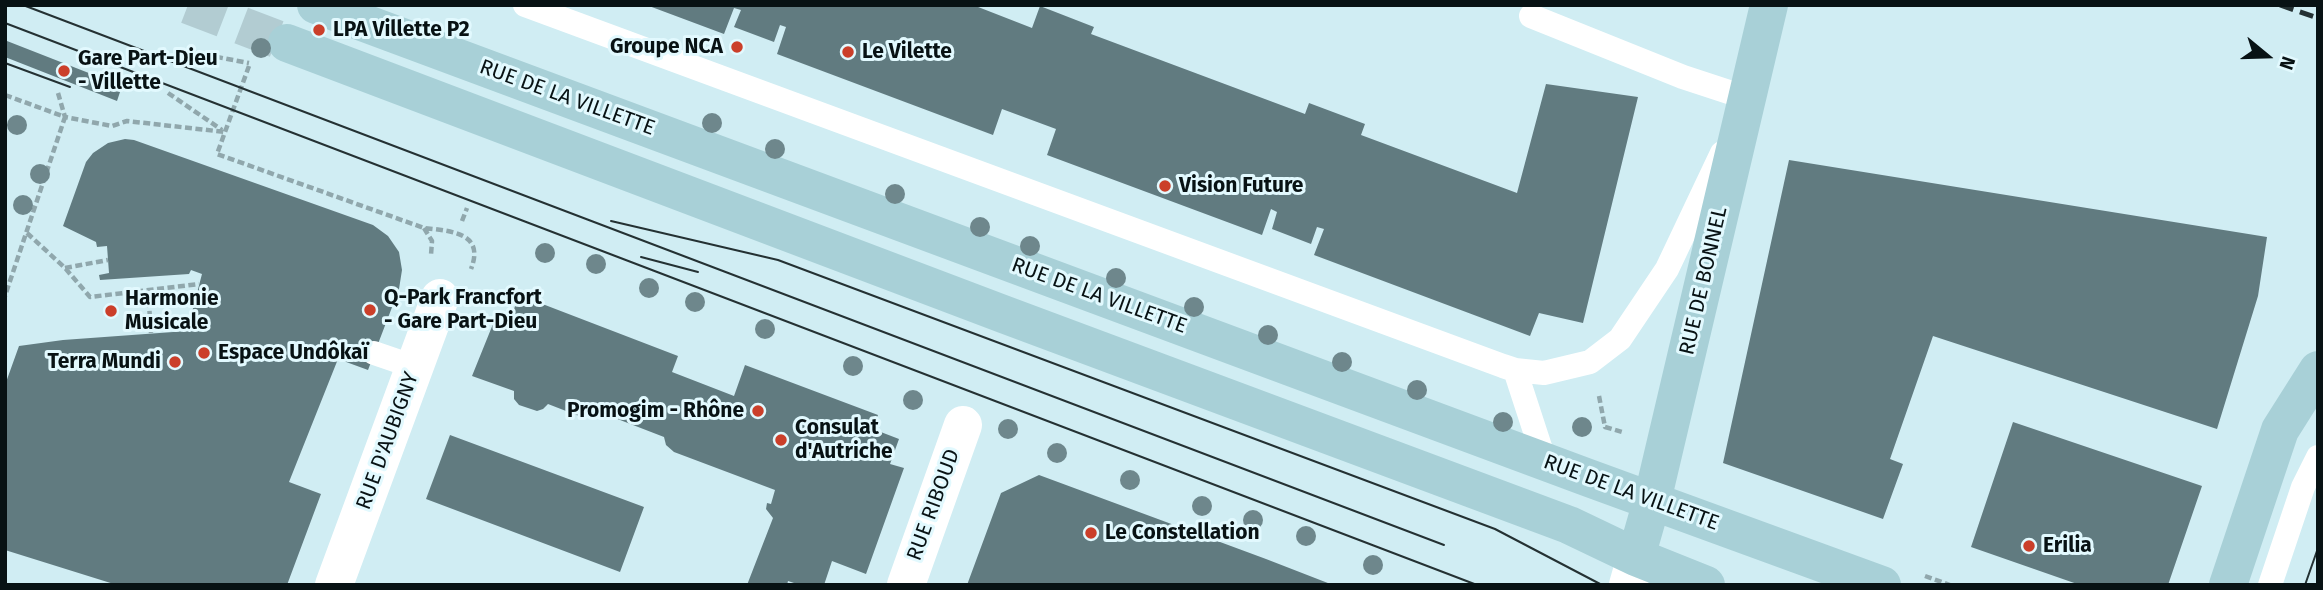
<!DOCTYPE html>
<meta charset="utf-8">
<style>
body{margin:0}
#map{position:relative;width:2323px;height:590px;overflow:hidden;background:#d0edf3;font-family:"Fira Sans",sans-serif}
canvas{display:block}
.frame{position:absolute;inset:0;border:7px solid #081214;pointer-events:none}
.north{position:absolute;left:2232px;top:21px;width:70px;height:70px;-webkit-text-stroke:5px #e2f9fe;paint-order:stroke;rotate:109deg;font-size:19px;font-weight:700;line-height:28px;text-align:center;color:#081214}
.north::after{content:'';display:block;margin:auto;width:24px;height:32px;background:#081214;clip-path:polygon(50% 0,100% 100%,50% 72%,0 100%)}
</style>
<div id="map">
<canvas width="2323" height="590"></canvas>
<div class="frame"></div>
<div class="north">N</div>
</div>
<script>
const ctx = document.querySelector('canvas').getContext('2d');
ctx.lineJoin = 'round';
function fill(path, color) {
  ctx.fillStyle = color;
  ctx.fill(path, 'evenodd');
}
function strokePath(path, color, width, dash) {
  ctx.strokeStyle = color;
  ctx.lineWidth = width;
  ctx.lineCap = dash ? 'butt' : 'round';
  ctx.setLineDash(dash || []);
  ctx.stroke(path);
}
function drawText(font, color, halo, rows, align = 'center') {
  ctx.font = font + ' "Fira Sans",sans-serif';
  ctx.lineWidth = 6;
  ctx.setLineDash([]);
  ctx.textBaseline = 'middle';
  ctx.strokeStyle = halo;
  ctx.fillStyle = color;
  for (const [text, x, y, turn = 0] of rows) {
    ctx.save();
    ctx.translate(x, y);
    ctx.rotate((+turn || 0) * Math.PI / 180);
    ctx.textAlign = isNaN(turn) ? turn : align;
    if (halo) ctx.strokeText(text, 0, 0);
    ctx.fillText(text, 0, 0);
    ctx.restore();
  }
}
fill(new Path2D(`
 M973,5l59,23 8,-22 54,21 -3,7 214,80 4,-11 56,21 -4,11 156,58 29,-109 92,13 -55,226 -44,-10 -9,23 -216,-81 10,-26 -7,-2 -6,17 -39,-15 5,-17 -6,-3 -9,26 -215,-80 9,-26 -54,-20 -9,26 -216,-81 9,-27 -6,-2 -6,17 -40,-15 7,-17 -7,-2 -10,26 -75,-28z
 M7,41l115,45 -5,15 -112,-44z
 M125,139l9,1 239,85 15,11 11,16 3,18 -3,19 -31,81 -30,-11 -49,123 32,12 -34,91h-170l-112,-35v-165l14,-39 44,-6 124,-9 15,-57 -11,-4 -2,4 -89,6 -1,-5 10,-2 -2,-27 -10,1 -1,-5 -33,-16 23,-64 7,-9 15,-10z
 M1789,160l478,77 -9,59 -41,133 -284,-93 -43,123 13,5 -20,55 -160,-56z
 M519,295l159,61 -6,16 62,24 11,-31 133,50 -5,14 26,10 -9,25 14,4 -38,106 -34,-13 -8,24h-24l-12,-4 -1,4h-40l26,-67 -7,-9 1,-6 4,1 4,-14 -101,-38 -8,-7 -2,-8 -75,-29 -5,10 -36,-14 -5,5 -6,2 -18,-6 -5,-6v-8l-42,-15 21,-52 21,-15z
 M2013,422l189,64 -34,99h-88l-109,-38z
 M450,435l194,72 -24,65 -194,-73z
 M1039,475l227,84 67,26h-366l34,-92z`), '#617b80');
strokePath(new Path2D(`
 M188,5l99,38`), '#b2ccd2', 38, [38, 19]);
strokePath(new Path2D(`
 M185,51l64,12
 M249,66l-32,88 207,74c28,3 61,5 47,41
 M58,93l7,24 47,9 15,-5 98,11
 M168,93l54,37
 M5,95l60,22 -60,179
 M462,221l5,-13
 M424,228l8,13 -1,14
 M27,233l38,35 25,29 109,-13
 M65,268l43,-8
 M148,290l3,43
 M1599,396l6,31 17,5
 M1925,576l25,9`), '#90a7ac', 4.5, [7, 3.5]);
strokePath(new Path2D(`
 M525,5l978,361 12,4 29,3 46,-11 30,-23 47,-70 55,-116
 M1531,16l152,61 64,21 -5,12
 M374,353l41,14
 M1515,370l30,92
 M2270,585l33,-98 15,-30`), '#fff', 24);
strokePath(new Path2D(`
 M334,585l106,-287
 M906,585l57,-160
 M1628,585l8,-28`), '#fff', 38);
strokePath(new Path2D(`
 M316,5l1270,472 296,108
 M287,43l716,271 566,211 67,32 70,28
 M1636,557l16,-56 117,-496
 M2228,585l52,-155 38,-60`), '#a8d0d7', 38);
strokePath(new Path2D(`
 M23,5l1421,540
 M5,23l1472,562
 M5,63l65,24
 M611,221l167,39 717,269 107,56
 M641,257l57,15
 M2305,585l13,-37`), '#243133', 2);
strokePath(new Path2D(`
 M2280,5l38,13`), '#243133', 5, [14, 7]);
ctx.fillStyle = '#6e878c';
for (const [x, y] of [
 [261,48],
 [712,123],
 [17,125],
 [775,149],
 [40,174],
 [895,194],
 [23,205],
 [980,227],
 [1030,246],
 [545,253],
 [596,264],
 [1116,278],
 [649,288],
 [695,302],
 [1194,307],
 [765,329],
 [1268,335],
 [1342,362],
 [853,366],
 [1417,390],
 [913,400],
 [1503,422],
 [1582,427],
 [1008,429],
 [1057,453],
 [1130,480],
 [1202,506],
 [1253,520],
 [1306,536],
 [1373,565]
]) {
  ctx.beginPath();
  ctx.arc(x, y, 10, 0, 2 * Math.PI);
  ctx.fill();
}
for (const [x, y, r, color] of [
 [319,30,7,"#cb3f2a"],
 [737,47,7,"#cb3f2a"],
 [848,52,7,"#cb3f2a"],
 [64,71,7,"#cb3f2a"],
 [1165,186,7,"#cb3f2a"],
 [370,310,7,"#cb3f2a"],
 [111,311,7,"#cb3f2a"],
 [204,353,7,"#cb3f2a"],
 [175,362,7,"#cb3f2a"],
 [758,411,7,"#cb3f2a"],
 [781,440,7,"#cb3f2a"],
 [1091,533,7,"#cb3f2a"],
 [2029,546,7,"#cb3f2a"]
]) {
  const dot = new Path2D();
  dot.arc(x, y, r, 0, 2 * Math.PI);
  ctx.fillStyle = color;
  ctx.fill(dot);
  strokePath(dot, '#e2f9fe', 2.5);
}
drawText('bold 21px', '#081214', '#e2f9fe', [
 ["LPA Villette P2",333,30],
 ["Groupe NCA",723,47,"right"],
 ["Le Vilette",862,52],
 ["Gare Part-Dieu",78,59],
 ["- Villette",78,83],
 ["Vision Future",1179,186],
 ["Q-Park Francfort",384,298],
 ["- Gare Part-Dieu",384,322],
 ["Harmonie",125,299],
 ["Musicale",125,323],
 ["Espace Undôkaï",218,353],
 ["Terra Mundi",161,362,"right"],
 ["Promogim - Rhône",744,411,"right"],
 ["Consulat",795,428],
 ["d'Autriche",795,452],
 ["Le Constellation",1105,533],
 ["Erilia",2043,546]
], 'left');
drawText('21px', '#081214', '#e2f9fe', [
 ["RUE DE LA VILLETTE",567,98,20],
 ["RUE DE BONNEL",1704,281,-77],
 ["RUE DE LA VILLETTE",1099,296,20],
 ["RUE D'AUBIGNY",388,441,-70],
 ["RUE DE LA VILLETTE",1631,493,20],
 ["RUE RIBOUD",934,505,-70]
]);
</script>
